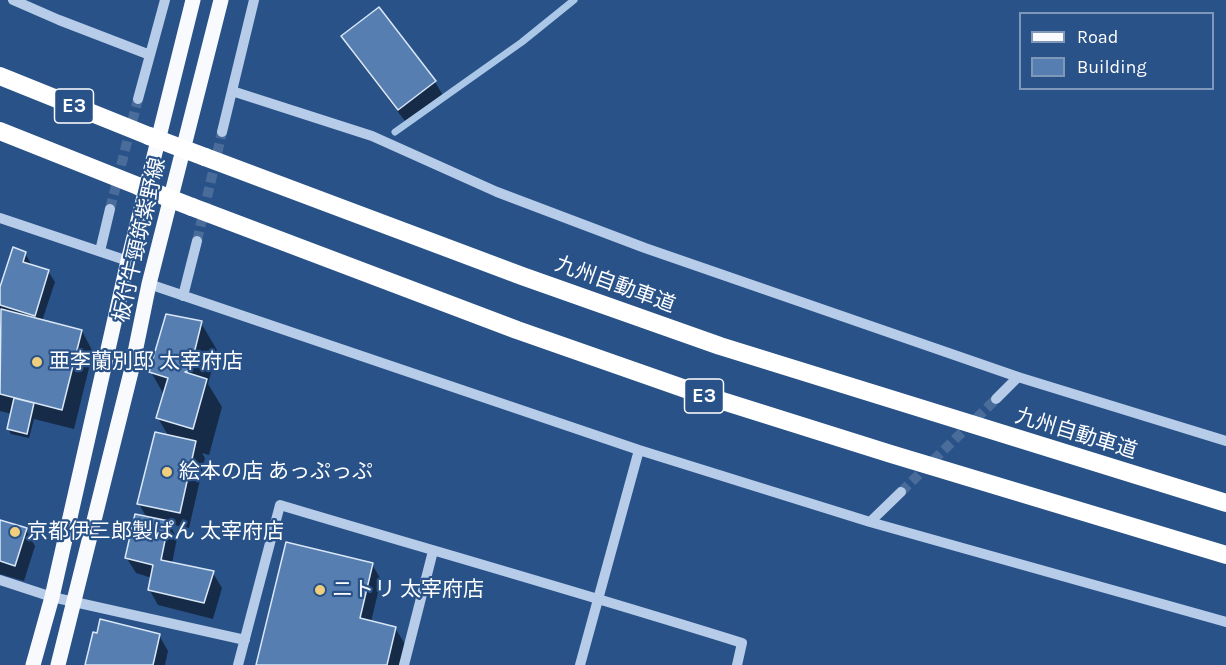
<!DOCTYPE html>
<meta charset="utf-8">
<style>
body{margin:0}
#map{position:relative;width:1226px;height:665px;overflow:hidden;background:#295288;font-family:Karla,sans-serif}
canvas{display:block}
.legend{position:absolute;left:1019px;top:12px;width:195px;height:78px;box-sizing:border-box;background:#295288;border:2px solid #7f97b8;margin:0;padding:8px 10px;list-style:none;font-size:18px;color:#fff}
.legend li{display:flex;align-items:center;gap:12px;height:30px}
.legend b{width:30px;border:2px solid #7f97b8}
</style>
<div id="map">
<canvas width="1226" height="665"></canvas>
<ul class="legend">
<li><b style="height:8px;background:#f8fafe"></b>Road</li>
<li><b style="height:16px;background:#567eb1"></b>Building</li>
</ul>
</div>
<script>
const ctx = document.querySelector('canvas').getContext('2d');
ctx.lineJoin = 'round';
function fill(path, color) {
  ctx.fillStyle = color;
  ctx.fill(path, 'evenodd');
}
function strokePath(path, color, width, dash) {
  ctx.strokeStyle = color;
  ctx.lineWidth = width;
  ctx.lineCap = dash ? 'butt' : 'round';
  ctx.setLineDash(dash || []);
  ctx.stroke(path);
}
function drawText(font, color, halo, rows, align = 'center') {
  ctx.font = font + ' Karla,"Noto Sans JP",sans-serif';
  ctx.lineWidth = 4.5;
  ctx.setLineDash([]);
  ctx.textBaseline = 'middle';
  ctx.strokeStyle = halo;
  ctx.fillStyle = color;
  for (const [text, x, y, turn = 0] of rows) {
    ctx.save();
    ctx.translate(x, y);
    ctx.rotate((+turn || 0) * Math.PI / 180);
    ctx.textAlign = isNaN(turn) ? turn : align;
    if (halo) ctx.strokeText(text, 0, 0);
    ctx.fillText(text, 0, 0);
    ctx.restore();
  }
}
fill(new Path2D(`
 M343,37l92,45 9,15 -36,28 -56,-73z
 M25,253l6,11v2l17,5 7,11 -13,39 40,10 11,21 -19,77 -40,-10 -5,19 -18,-4 -3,-5 4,-15 -12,-3v-92l2,-6 -2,-3v-25l1,2z
 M201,323l16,27 -9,34 14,23 -13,48 -7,-2 3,5 -16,70 -20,-4 8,14 -5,26 41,9 9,15 -9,31 -55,-14 -9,-16 3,-11 -16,-5 -10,-16 21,-39 -8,-14 30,-67 -11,-19 6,-23 -13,-23z
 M0,522l26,8 9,16 -11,35 -24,-7z
 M372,564l9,16 -10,42 24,6 10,16 -5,21h-142z
 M98,635h61l9,16 -3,14h-79z`), '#0007');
strokePath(new Path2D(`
 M395,132l127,-90 52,-42`), '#abc7e8', 7);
const building = new Path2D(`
 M379,7l57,74 -38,29 -57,-74z
 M13,247l13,5 -3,10 26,8 -14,46 -35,-11v-18z
 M1,309l81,21 -20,80 -62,-16z
 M166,314l36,7 -12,49 -5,2 22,7 -14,50 -37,-11 12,-40 -19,-6z
 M14,398l20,5 -7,31 -20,-5z
 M155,432l41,9 -16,72 -43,-9z
 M135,514l34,7 -8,39 53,11 -10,32 -56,-13 5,-25 -28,-7z
 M0,520l27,8 -12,38 -15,-5z
 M286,542l87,21 -13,55 36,9 -9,38h-131z
 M100,619l60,15 -7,31h-68l8,-33 4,1z`);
fill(building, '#567eb1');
strokePath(building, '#d9e7f7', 1.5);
strokePath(new Path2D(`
 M110,209l28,-110
 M197,241l25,-109
 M901,492l95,-93`), '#496c9a', 10, [10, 5]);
strokePath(new Path2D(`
 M13,0l46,20 91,35
 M232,91l140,45 125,56 148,56 373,129 208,64
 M138,99l27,-99
 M222,132l32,-132
 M0,218l128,43
 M100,251l10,-42
 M149,284l490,166 231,72 356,100
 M183,296l14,-55
 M996,399l22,-22
 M870,522l31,-30
 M0,580l52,17 193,43
 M238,665l42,-160c154,46 309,90 462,138l-5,22
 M404,665l29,-114
 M580,665l59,-215`), '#b6cce8', 10);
strokePath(new Path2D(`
 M33,665l19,-68 76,-336 65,-261
 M58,665l73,-293 18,-88 72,-284`), '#f8fafe', 15);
strokePath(new Path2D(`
 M0,76l149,60
 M0,131l138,55
 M205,157l317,119 198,70 506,157
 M192,207l325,123 180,63 194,61 335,101`), '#fff', 18);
strokePath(new Path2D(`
 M149,136l56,21
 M138,186l54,21`), '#fff', 18);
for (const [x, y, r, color] of [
 [37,362,6,"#efce7d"],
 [167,472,6,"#efce7d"],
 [15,532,6,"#efce7d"],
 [320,590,6,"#efce7d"]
]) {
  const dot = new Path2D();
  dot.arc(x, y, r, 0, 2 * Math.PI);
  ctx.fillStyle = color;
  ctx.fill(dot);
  strokePath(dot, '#295288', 2);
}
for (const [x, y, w] of [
 [74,106,39],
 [704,396,39]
]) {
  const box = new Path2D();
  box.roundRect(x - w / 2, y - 17, w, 34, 4.5);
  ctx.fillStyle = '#295288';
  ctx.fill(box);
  strokePath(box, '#fff', 1.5);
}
drawText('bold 20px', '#fff', null, [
 ["E3",74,106],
 ["E3",704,396]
]);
drawText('21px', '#fff', '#295288', [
 ["板付牛頸筑紫野線",140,240,-77],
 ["九州自動車道",615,285,20],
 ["九州自動車道",1076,434,17]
]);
drawText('21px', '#fff', '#295288', [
 ["亜李蘭別邸 太宰府店",49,362],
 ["絵本の店 あっぷっぷ",179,472],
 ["京都伊三郎製ぱん 太宰府店",27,532],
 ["ニトリ 太宰府店",332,590]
], 'left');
</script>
